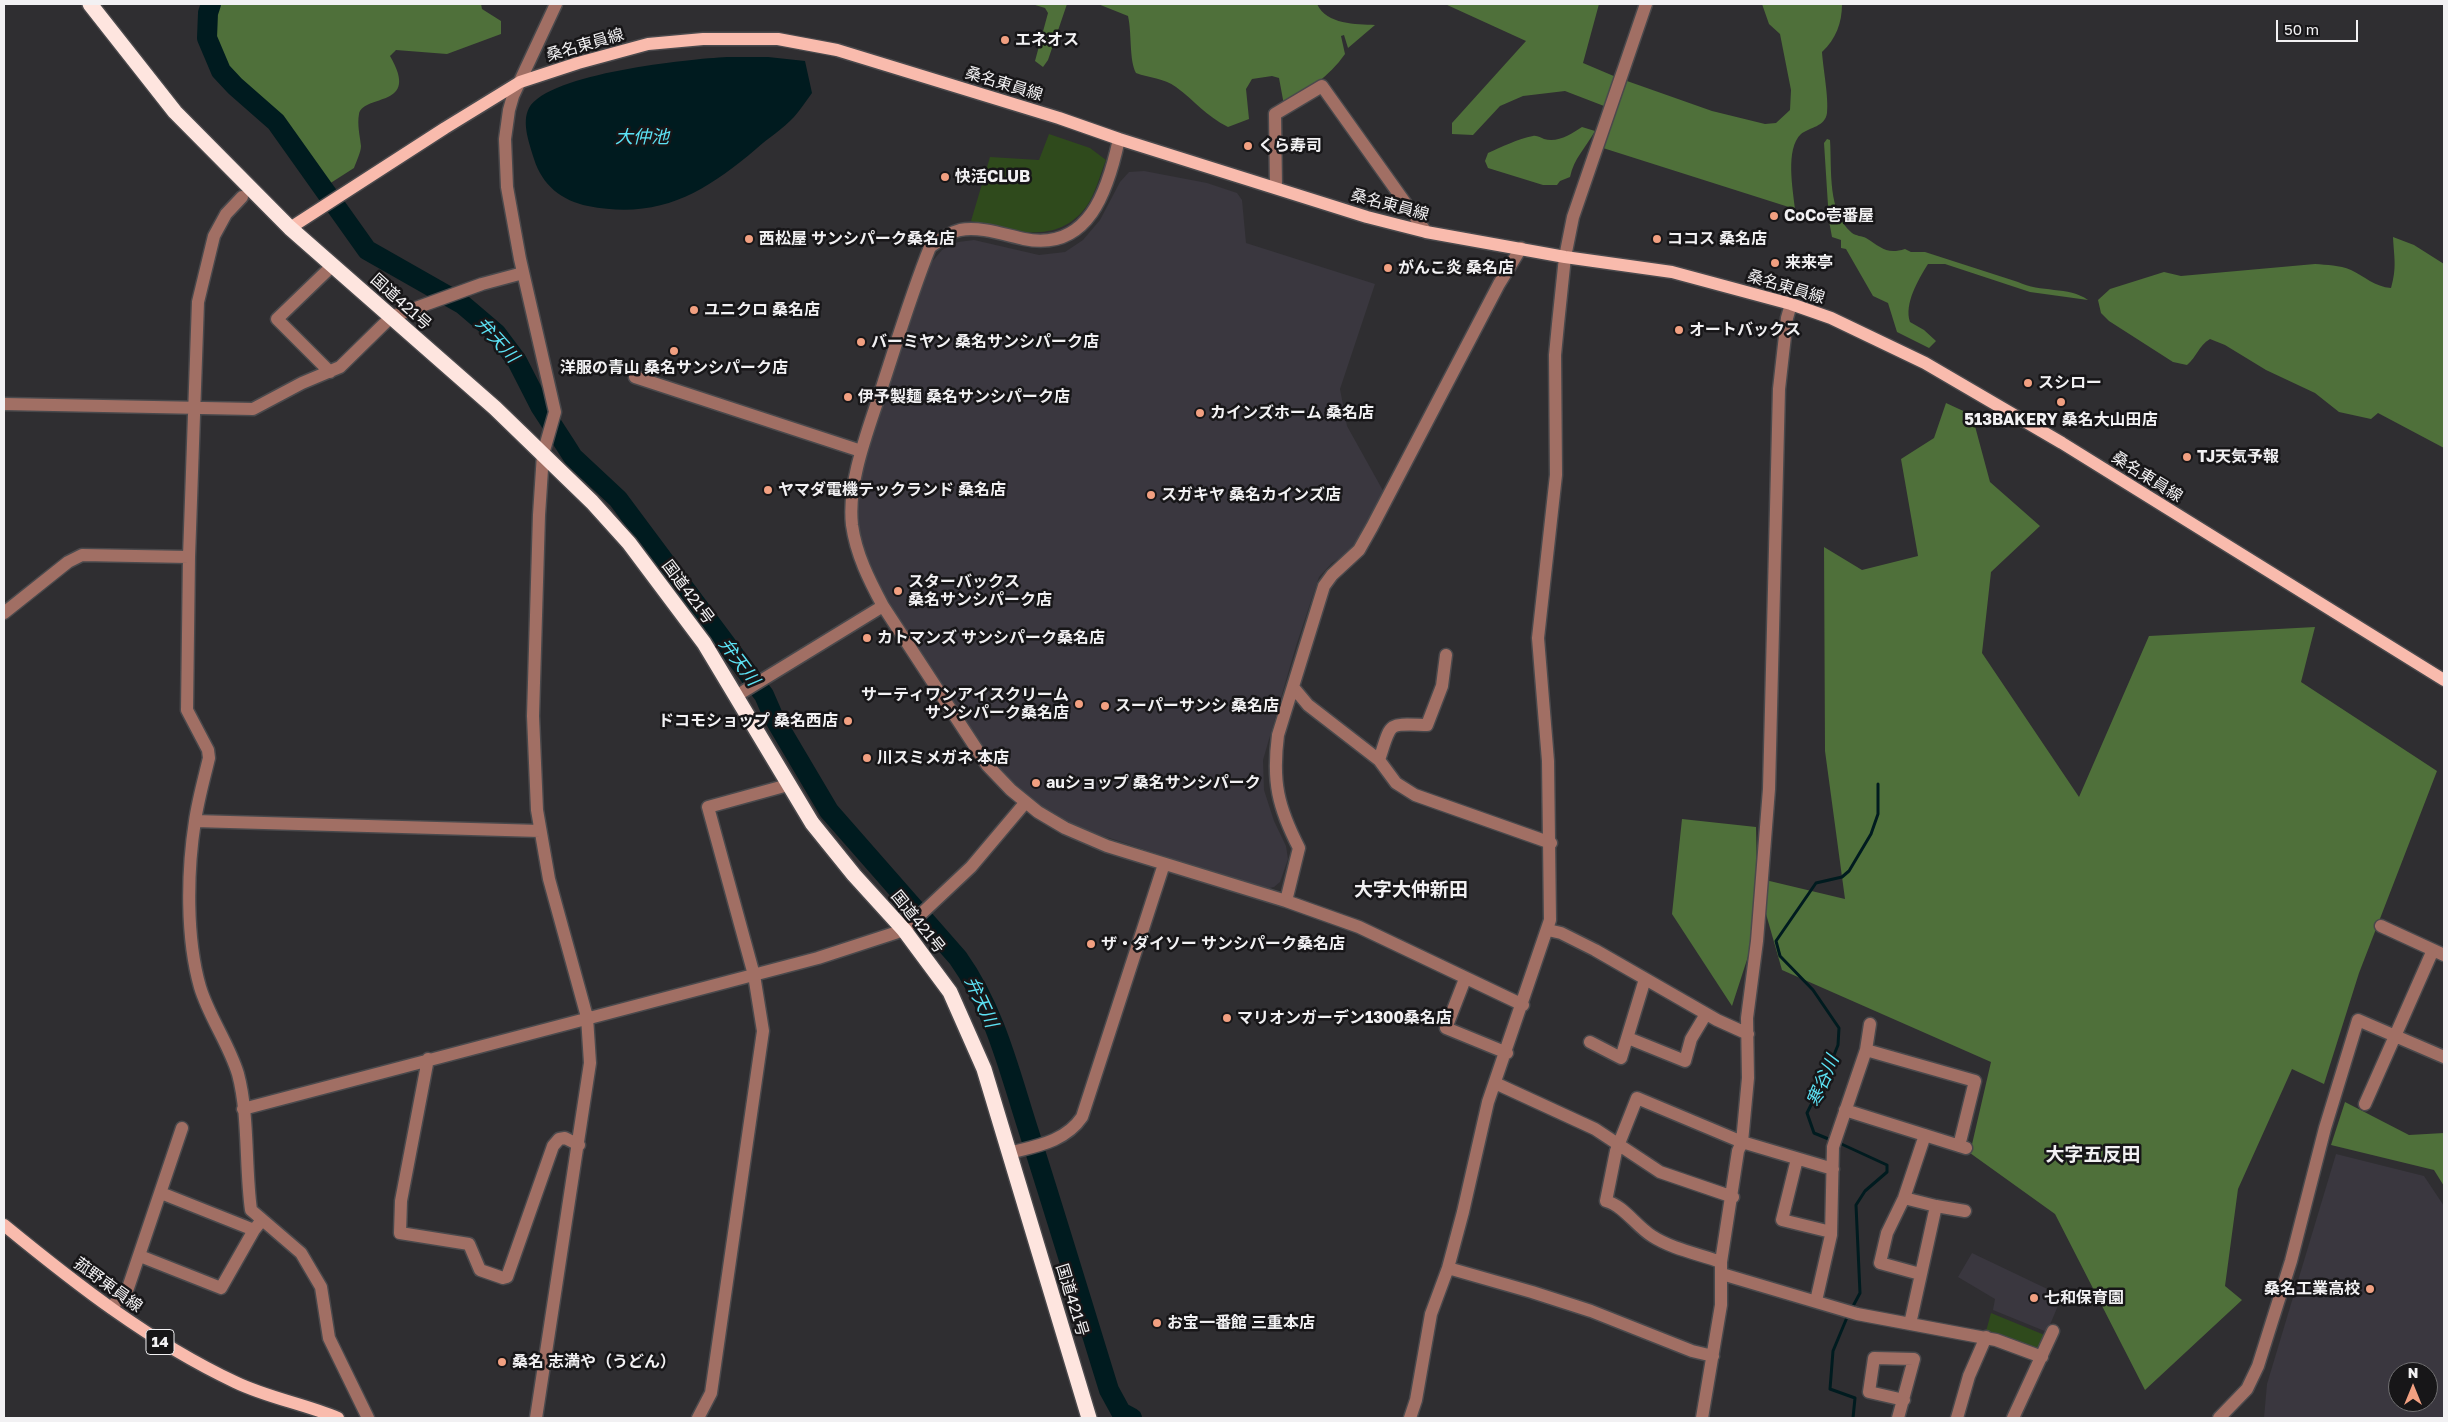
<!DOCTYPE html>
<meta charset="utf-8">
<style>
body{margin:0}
#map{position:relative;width:2448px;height:1422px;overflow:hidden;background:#2f2e31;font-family:"Golos Text",sans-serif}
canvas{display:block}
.frame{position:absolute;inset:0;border:5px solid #f2f1f3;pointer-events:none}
.north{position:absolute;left:2388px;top:1362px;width:50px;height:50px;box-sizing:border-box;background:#171618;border:1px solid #6f6e70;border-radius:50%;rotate:0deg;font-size:14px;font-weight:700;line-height:20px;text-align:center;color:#f2f1f3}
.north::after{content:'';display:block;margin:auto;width:18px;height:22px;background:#f2a081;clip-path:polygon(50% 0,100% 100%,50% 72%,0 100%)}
.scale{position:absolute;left:2276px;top:20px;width:82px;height:22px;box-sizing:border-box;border:2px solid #f2f1f3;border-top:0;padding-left:6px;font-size:15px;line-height:18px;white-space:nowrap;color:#f2f1f3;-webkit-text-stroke:4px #171618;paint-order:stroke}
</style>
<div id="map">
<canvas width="2448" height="1422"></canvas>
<div class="frame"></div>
<div class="north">N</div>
<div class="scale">50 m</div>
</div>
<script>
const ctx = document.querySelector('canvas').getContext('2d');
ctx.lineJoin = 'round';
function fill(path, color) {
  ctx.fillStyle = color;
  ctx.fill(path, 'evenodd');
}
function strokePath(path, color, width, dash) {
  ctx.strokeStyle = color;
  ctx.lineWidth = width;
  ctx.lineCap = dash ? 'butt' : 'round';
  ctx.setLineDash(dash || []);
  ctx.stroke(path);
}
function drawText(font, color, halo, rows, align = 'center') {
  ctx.font = font + ' "Golos Text","Noto Sans JP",sans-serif';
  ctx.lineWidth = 5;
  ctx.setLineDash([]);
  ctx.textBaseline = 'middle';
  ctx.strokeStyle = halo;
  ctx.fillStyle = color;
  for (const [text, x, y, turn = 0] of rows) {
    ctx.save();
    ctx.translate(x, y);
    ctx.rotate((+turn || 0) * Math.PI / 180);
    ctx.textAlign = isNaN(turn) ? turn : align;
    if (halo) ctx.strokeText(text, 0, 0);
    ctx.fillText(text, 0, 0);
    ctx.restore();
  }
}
fill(new Path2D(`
 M1144,171l63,12 30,10 5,7 4,43 129,41 -35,105 7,37 39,70 -30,52 -24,15 -13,14 -23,69 -33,114 1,30 10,31 12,25 2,13 -8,23 -6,5 -9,2 -186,-61 -53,-30 -33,-34 -99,-146 -35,-66 -3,-41 7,-48 67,-199 12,-14 16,-8 16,-2 65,15 26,-3 18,-12 17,-20 20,-38 9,-10z
 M2336,1154l88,22 20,30v212h-180l3,-34zM2398,1372h30v30h-30z
 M1972,1253l90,43 -15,36 -54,-22 2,-11 -37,-22z`), '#3a373f');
fill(new Path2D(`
 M1049,134l41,14 16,12c-6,15 -11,35 -20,47 -29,39 -75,24 -115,14l19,-64 49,3z
 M1991,1313l56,23 -7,18 -55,-19z`), '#2f4a1c');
fill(new Path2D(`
 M215,4h266l1,5 19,12v13l-54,20 -51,-4 -6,6c31,53 -26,37 -31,58 -2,11 1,22 2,32 0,6 -5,16 -7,22l-25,16c-16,-22 -31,-45 -49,-65 -32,-35 -85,-58 -65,-115z
 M1032,4h35l-19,56 -5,7 -8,-6 13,-48 -3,-5z
 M1098,4h219c10,21 39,20 58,21l-27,23 -4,-13 -3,1 4,18c-16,23 -37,36 -61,51l-5,-27 -7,-2 -20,3 -6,10 3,30 -21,8c-22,-11 -33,-26 -52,-40 -12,-9 -27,-9 -40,-14 -7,-13 -4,-39 -8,-57z
 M1445,4h154l-16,59 33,14 -12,29 -39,-15 -42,5 -23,10 -27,29 -21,-1v-11l74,-82z
 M1762,4h80c0,19 -6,35 -20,48 1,16 7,46 5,61 -2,14 -17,14 -26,21 -16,15 -8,55 -6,75l-192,-61 24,-67 85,30 53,13 11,-1 14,-13 1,-20 -11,-56 -11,-10z
 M1582,127l13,4c-10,18 -21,27 -25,46l-10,4 -3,4h-14l-55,-17 -3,-7 3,-8c13,-6 30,-14 45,-17 4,-1 8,2 11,3 14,4 27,-5 38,-12z
 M1827,139l3,1c2,30 -3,72 22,93 4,3 10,3 14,5 15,9 20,17 39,11l6,3h14l93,30c22,11 51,4 70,18l-58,-8 -85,-28h-17c-10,16 -24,40 -18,58l14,8 12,11 -7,7 -32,-16 -9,-29 -15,-7 -27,-47 -5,-1v-8l-9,-3 -3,-16 -5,-78z
 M2393,237l21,8 30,19v184l-66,-35 -7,6 -32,-7 -24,-19 -49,-23 -41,-25 -15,-6c-12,7 -13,18 -23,26l-14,-3 -64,-41 -8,-8 -3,-13 12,-11 54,-17 17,4 134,-12c12,1 24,1 36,6 13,6 24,17 40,18 6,-21 3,-30 2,-51z
 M1946,403l26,12 18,67 50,44 -49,46 -9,81 97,144 70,-161 166,-9 -14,55 136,89 -78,202 -35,111 -32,-15 -54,120 -13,97 17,14 -97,90 -90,-176 -85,-61 21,-91 -209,-92 -18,-63 -32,99 -60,-92 10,-95 74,8 1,51 88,21 -20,-148 -1,-204 38,23 56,-14 -17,-97 33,-21z
 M2345,1102l64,33 35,-2v53l-10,-16 -103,-25z`), '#4f703a');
fill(new Path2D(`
 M727,57h41l37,4 7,32c-6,8 -12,17 -18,24 -11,12 -26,21 -38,32 -52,44 -97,71 -168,57 -26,-5 -46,-21 -54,-47 -4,-14 -13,-36 -5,-51 20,-35 160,-49 198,-51z`), '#001b1f');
strokePath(new Path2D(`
 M1831,1140l-17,-7 -7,-20 19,-38 12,-30 1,-17 -26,-38 -33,-34 -4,-15 40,-58 26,-6 7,-6 22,-37 7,-20v-30
 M1837,1142l50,23v7l-22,19 -9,14 4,88 -9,17
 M1848,1315l-15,36 -3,38 25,9 -2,20`), '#001b1f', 3);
strokePath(new Path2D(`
 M211,4l-3,9 -1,25 14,33 14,15 41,36 91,128 95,54 34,29 21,28 23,45 26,40 7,11 45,42 146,196 10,23 55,93 129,147c37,52 51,112 70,171 28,87 54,174 81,261l12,22 11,6`), '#001b1f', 20);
const minor = new Path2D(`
 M1119,139c-11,51 -30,113 -95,100 -19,-4 -44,-13 -64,-9 -12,3 -20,10 -30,17 -18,45 -32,91 -47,137 -13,42 -36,96 -31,141 4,29 17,55 31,81l104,159 24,25 27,22 27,16 42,18 179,55 73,26 164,78
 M1276,188l-1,-74 47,-28 104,146
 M242,197l-16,17 -12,22 -16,66 -9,255 -2,153 21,40 1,8c-5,21 -11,42 -14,63 -8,51 -9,117 5,166 9,30 29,57 38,87 11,41 7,93 13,136l50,43 20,34 8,51 39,80
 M330,372l-53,-53 56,-54
 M635,377l226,74
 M4,404l249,5 49,-26 38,-16 51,-50 91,-33 41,-11
 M4,613l64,-51 14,-7 107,2
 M1293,687l15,18 71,55 17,23 19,12 136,48
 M736,696l147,-90
 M1379,760c13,-39 7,-36 48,-35l15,-39 4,-31
 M195,821l345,10
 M1286,901l13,-53c-21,-41 -27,-66 -21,-113l46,-149 8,-11 27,-25 13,-23 127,-243 22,-36
 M2381,926l63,29
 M1548,930l13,3 34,17 122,70 31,14
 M1465,979l-19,49 61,25
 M1628,1038l57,23 6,-22 15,-25
 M1590,1042l31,16 24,-79
 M1866,1050l109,31 -16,65
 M428,1059l-27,142 -1,32 69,11 11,26 23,8 4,-1 46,-131 6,-7 6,-1 14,7
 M1495,1083l100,46 65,43 73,25
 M2365,1104l68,-154
 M243,1109l575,-151 86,-28 67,-63 54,-64
 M1845,1110l121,38
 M1009,1153c27,-7 56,-11 73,-36l82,-253
 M1797,1159l-15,61 49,12
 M161,1193l93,37
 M1904,1198l32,8 29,5
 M140,1256l81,32 33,-58 8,-10
 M1721,1262c-22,-8 -49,-13 -69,-26 -16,-10 -28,-30 -46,-35l10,-50 21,-53 105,44 91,27
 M1448,1268l84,24 59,19 101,40 21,5
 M1722,1274l135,40 139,26 46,17
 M1920,1274l-40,-11 7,-30 17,-35 21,-63
 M1816,1301l15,-66 2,-88 33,-97 4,-26
 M111,1308l17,-20 54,-160
 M1910,1324l26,-118
 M536,1418l54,-355 -3,-46 -38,-138 -12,-69 -4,-94 6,-201 4,-61 12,-42 -35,-153 -13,-72 -2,-48 4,-29 4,-14 43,-92
 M698,1418l13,-25 52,-362 -9,-56 -46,-168 80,-22
 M1410,1418l6,-18 15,-86 17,-46 15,-56 25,-110 62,-182 -2,-159 -10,-123 18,-163 -1,-120 3,-31 7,-67 8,-40 73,-213
 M1702,1418l19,-113v-43l17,-111 4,-9 6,-64 -1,-60 10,-77 12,-152 10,-400 8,-71 4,-14
 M1898,1418l16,-59 -40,-1 -5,34 35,8
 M1957,1418l12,-42 17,-39
 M2013,1418l40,-87
 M2219,1418l28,-29 11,-23 33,-105 34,-133 33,-108 86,37`);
const major = new Path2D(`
 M290,228l155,-100 75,-46 58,-19 70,-19 55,-5h75l59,11 222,68 60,21 248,78 59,15 139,25 107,15 119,32 40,14 94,45 137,80 382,237
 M4,1225c72,59 146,117 231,157 33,16 70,22 103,36`);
const highway = new Path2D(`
 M90,4l85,108 115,116 205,180 97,94 37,41 75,100 108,180 42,52 50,55 46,62 34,77 105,349`);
strokePath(minor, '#4a494c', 15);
strokePath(major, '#4a494c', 15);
strokePath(highway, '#4a494c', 18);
strokePath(minor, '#a16f64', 12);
strokePath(major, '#f9bbad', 12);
strokePath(highway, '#fee5df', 15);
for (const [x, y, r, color] of [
 [1005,40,5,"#f2a081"],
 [1248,146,5,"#f2a081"],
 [945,177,5,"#f2a081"],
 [1774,216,5,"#f2a081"],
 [749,239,5,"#f2a081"],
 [1657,239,5,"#f2a081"],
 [1775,263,5,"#f2a081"],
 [1388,268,5,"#f2a081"],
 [694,310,5,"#f2a081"],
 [1679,330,5,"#f2a081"],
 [861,342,5,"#f2a081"],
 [674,351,5,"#f2a081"],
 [2028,383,5,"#f2a081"],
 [848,397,5,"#f2a081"],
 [2061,402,5,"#f2a081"],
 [1200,413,5,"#f2a081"],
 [2187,457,5,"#f2a081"],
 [768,490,5,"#f2a081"],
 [1151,495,5,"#f2a081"],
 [898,591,5,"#f2a081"],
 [867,638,5,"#f2a081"],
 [1079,704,5,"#f2a081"],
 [1105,706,5,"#f2a081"],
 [848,721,5,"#f2a081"],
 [867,758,5,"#f2a081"],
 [1036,783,5,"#f2a081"],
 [1091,944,5,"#f2a081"],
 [1227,1018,5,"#f2a081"],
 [2370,1289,5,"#f2a081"],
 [2034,1298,5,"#f2a081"],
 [1157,1323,5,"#f2a081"],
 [502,1362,5,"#f2a081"]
]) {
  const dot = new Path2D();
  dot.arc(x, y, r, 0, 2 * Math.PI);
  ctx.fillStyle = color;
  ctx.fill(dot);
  strokePath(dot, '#171618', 2);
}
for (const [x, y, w] of [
 [160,1342,28]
]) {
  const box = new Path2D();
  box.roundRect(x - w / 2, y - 12.5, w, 25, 4);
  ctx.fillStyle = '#171618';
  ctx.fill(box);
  strokePath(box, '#f2f1f3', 1);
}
drawText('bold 15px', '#f2f1f3', null, [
 ["14",160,1342]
]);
drawText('bold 16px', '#f2f1f3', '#171618', [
 ["エネオス",1015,40],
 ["くら寿司",1258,146],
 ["快活CLUB",955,177],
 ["CoCo壱番屋",1784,216],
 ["西松屋 サンシパーク桑名店",759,239],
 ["ココス 桑名店",1667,239],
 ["来来亭",1785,263],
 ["がんこ炎 桑名店",1398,268],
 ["ユニクロ 桑名店",704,310],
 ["オートバックス",1689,330],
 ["バーミヤン 桑名サンシパーク店",871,342],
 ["洋服の青山 桑名サンシパーク店",674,368,"center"],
 ["スシロー",2038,383],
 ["伊予製麺 桑名サンシパーク店",858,397],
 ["カインズホーム 桑名店",1210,413],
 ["513BAKERY 桑名大山田店",2061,420,"center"],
 ["TJ天気予報",2197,457],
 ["ヤマダ電機テックランド 桑名店",778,490],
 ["スガキヤ 桑名カインズ店",1161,495],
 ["スターバックス",908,582],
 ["桑名サンシパーク店",908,600],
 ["カトマンズ サンシパーク桑名店",877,638],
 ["サーティワンアイスクリーム",1069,695,"right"],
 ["サンシパーク桑名店",1069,713,"right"],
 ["スーパーサンシ 桑名店",1115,706],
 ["ドコモショップ 桑名西店",838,721,"right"],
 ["川スミメガネ 本店",877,758],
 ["auショップ 桑名サンシパーク",1046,783],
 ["ザ・ダイソー サンシパーク桑名店",1101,944],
 ["マリオンガーデン1300桑名店",1237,1018],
 ["桑名工業高校",2360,1289,"right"],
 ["七和保育園",2044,1298],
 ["お宝一番館 三重本店",1167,1323],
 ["桑名 志満や（うどん）",512,1362]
], 'left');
drawText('16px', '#f2f1f3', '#171618', [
 ["桑名東員線",585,45,-16],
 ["桑名東員線",1004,84,17],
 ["桑名東員線",1390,205,15],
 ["桑名東員線",1786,287,17],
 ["国道421号",401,302,42],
 ["桑名東員線",2147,477,32],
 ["国道421号",688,592,53],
 ["国道421号",918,922,51],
 ["菰野東員線",108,1285,36],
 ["国道421号",1072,1300,73]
]);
drawText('italic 18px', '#5ce2f4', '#171618', [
 ["大仲池",642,137],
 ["弁天川",497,340,48],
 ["弁天川",739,662,53],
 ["弁天川",981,1002,65],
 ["寒谷川",1823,1081,-67]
]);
drawText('bold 19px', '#f2f1f3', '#171618', [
 ["大字大仲新田",1411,890],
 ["大字五反田",2093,1155]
]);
</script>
